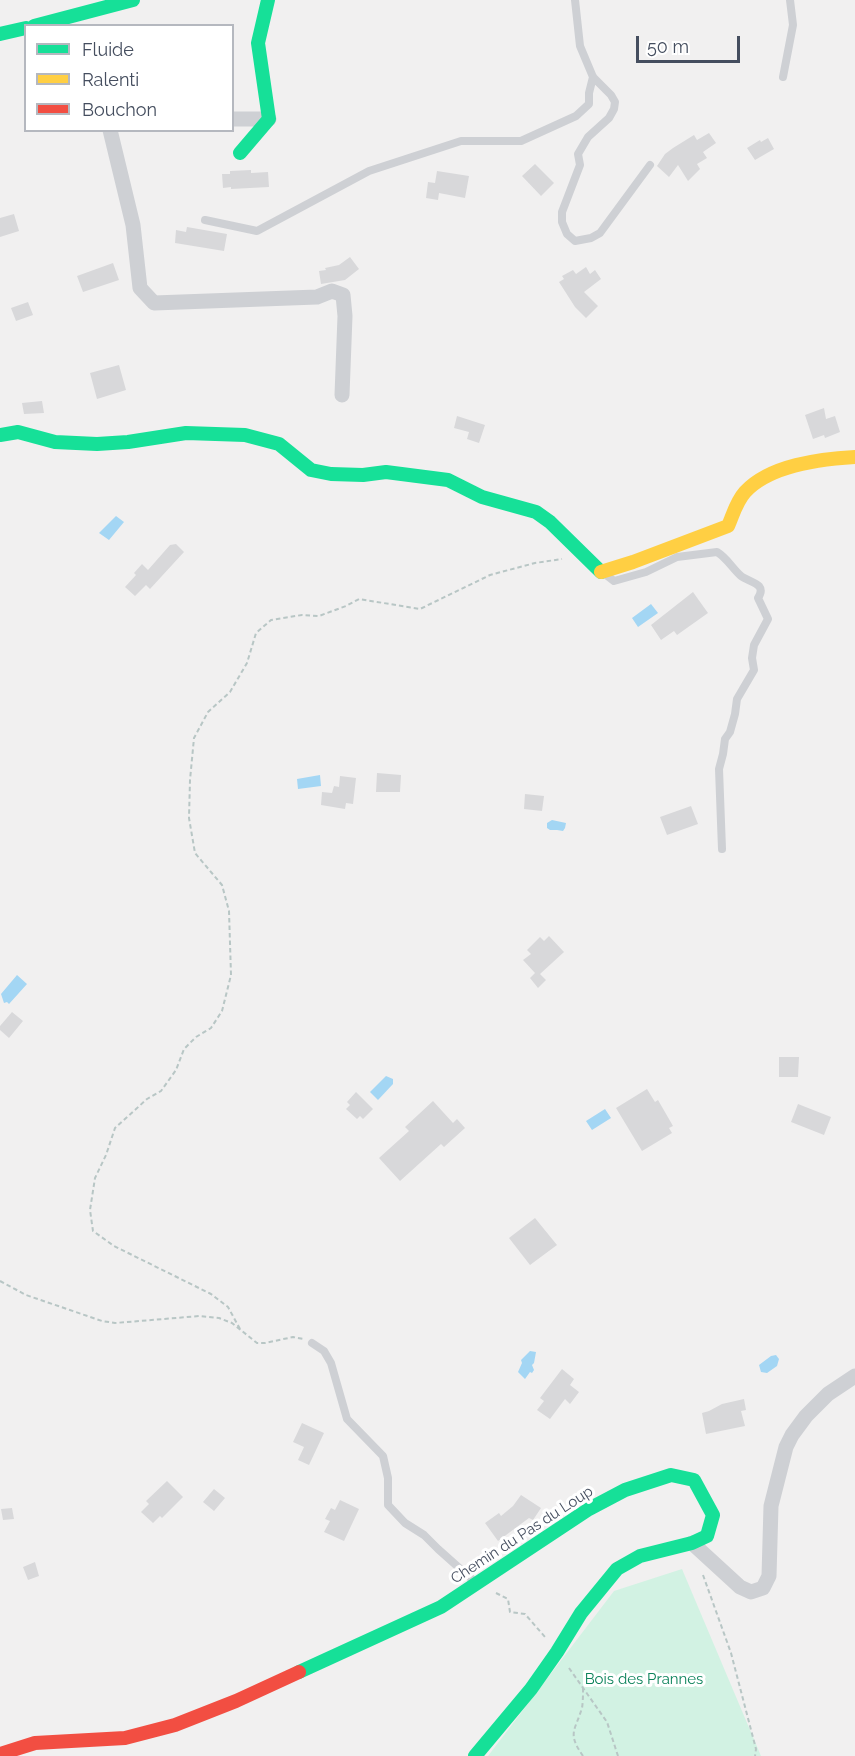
<!DOCTYPE html>
<style>
body{margin:0}
#map{position:relative;width:855px;height:1756px;overflow:hidden;background:#f1f0f0;font-family:Raleway,sans-serif}
canvas{display:block}
.legend{position:absolute;left:24px;top:24px;width:210px;height:108px;box-sizing:border-box;background:#fff;border:2px solid #b5b8bf;margin:0;padding:8px 10px;list-style:none;font-size:18px;color:#454e5f}
.legend li{display:flex;align-items:center;gap:12px;height:30px}
.legend b{width:30px;border:2px solid #b5b8bf}
.scale{position:absolute;left:636px;top:36px;width:104px;height:27px;box-sizing:border-box;border:3px solid #454e5f;border-top:0;padding-left:8px;font-size:18px;line-height:21px;white-space:nowrap;color:#454e5f;-webkit-text-stroke:4px #fff;paint-order:stroke}
</style>
<div id="map">
<canvas width="855" height="1756"></canvas>
<ul class="legend">
<li><b style="height:8px;background:#16e098"></b>Fluide</li>
<li><b style="height:8px;background:#ffcf43"></b>Ralenti</li>
<li><b style="height:8px;background:#f24e42"></b>Bouchon</li>
</ul>
<div class="scale">50 m</div>
</div>
<script>
const ctx = document.querySelector('canvas').getContext('2d');
ctx.lineJoin = 'round';
function fill(path, color) {
  ctx.fillStyle = color;
  ctx.fill(path, 'evenodd');
}
function strokePath(path, color, width, dash) {
  ctx.strokeStyle = color;
  ctx.lineWidth = width;
  ctx.lineCap = dash ? 'butt' : 'round';
  ctx.setLineDash(dash || []);
  ctx.stroke(path);
}
function drawText(font, color, halo, rows, align = 'center') {
  ctx.font = font + ' Raleway,sans-serif';
  ctx.lineWidth = 6;
  ctx.setLineDash([]);
  ctx.textBaseline = 'middle';
  ctx.strokeStyle = halo;
  ctx.fillStyle = color;
  for (const [text, x, y, turn = 0] of rows) {
    ctx.save();
    ctx.translate(x, y);
    ctx.rotate((+turn || 0) * Math.PI / 180);
    ctx.textAlign = isNaN(turn) ? turn : align;
    if (halo) ctx.strokeText(text, 0, 0);
    ctx.fillText(text, 0, 0);
    ctx.restore();
  }
}
fill(new Path2D(`
 M682,1569l79,187h-273l126,-165z`), '#d2f2e3');
fill(new Path2D(`
 M116,516l8,6 -15,18 -10,-7z
 M651,604l7,9 -20,14 -6,-9z
 M320,775l1,11 -23,3 -1,-10z
 M552,820l14,3 -1,5 -2,3 -6,-1h-7l-3,-2v-5z
 M17,975l10,9 -18,20 -2,-2 -3,1 -3,-9z
 M386,1076l7,3v5l-15,16 -8,-8z
 M605,1109l6,9 -19,12 -6,-9z
 M530,1351l6,1 -2,11 -2,2 2,5 -2,3 -2,-1 -5,7 -7,-7 4,-9 -1,-3z
 M776,1355l3,4 -2,7 -10,7 -6,-1 -2,-7 12,-9z`), '#a3d6f4');
fill(new Path2D(`
 M709,133l7,10 -13,9 4,6 -10,6 3,5 -12,12 -10,-16 -9,12 -12,-11 8,-12 8,-6 21,-13 3,5z
 M768,138l6,11 -19,11 -8,-12 13,-8 1,2z
 M535,164l19,19 -13,13 -19,-20z
 M251,170v3l17,-1 1,15 -38,2v-2l-8,1 -1,-14h8v-3z
 M437,171l32,5 -4,22 -26,-5 -1,7 -12,-2 2,-16 7,1z
 M14,214l5,17 -19,6v-19z
 M187,227l40,7 -3,17 -49,-8 1,-13 10,2z
 M350,257l9,12 -14,11 -24,4 -2,-13 7,-1 -1,-2 14,-3z
 M113,263l6,17 -36,12 -6,-16z
 M586,267l4,7 5,-4 6,9 -17,13 14,14 -12,12 -11,-11 -16,-25 5,-3 -2,-3 11,-6 3,4z
 M28,302l5,13 -17,6 -5,-13z
 M119,365l7,25 -29,9 -7,-26z
 M42,401l2,12 -20,1 -2,-11z
 M824,408l2,11 9,-3 5,16 -15,6 -1,-3 -11,4 -8,-24z
 M457,416l28,9 -6,18 -12,-4 2,-7 -15,-4z
 M176,544l8,8 -34,37 -4,-4 -11,11 -10,-9 11,-12 -2,-2 8,-9 6,6 22,-25z
 M693,592l15,21 -31,22 -3,-4 -13,9 -10,-15z
 M377,773l24,2 -1,17h-24z
 M340,776l16,2 -3,26 -7,-1 -1,6 -24,-4 1,-13 10,1 2,-7 5,1z
 M525,794l19,2 -2,15 -18,-2z
 M691,806l7,18 -31,11 -7,-18z
 M549,936l15,16 -24,22 6,6 -8,8 -8,-10 5,-5 -12,-13 8,-6 -4,-4 13,-13 4,4z
 M12,1012l11,9 -14,17 -9,-8v-4z
 M779,1057h20l-1,20h-19z
 M647,1089l8,13 3,-2 15,26 -4,2 3,5 -30,18 -26,-43z
 M356,1092l17,17 -10,10 -3,-3 -3,3 -11,-10 4,-4 -3,-3z
 M433,1101l20,22 4,-4 8,9 -21,19 -3,-3 -41,37 -21,-23 30,-27 -4,-4z
 M798,1104l33,13 -7,18 -33,-13z
 M535,1218l22,27 -27,20 -21,-27z
 M562,1369l12,10 -4,6 9,7 -9,12 -5,-5 -15,20 -13,-9 7,-9 -4,-3z
 M744,1399l2,11 -5,1 4,15 -39,8 -4,-21 7,-2 13,-7z
 M302,1423l22,10 -15,32 -11,-5 6,-13 -11,-5z
 M167,1481l16,16 -21,21 -2,-2 -7,7 -12,-11 8,-8 -3,-3z
 M214,1489l11,9 -11,13 -11,-9z
 M521,1495l20,13 -8,12 -4,-2 -31,23 -13,-18 14,-10 2,3 12,-10z
 M340,1500l19,9 -15,32 -20,-9 6,-11 -5,-2 6,-11 4,2z
 M12,1508l2,11 -11,1 -2,-11z
 M35,1562l4,14 -11,4 -5,-13z`), '#d8d8da');
strokePath(new Path2D(`
 M0,1281l26,14 76,26 13,2 84,-7 20,2 13,5 25,20h8l28,-6 11,2
 M240,1329l-12,-22 -17,-13 -97,-48 -21,-15 -3,-21 5,-32 11,-23 9,-27 32,-29 14,-8 15,-21 8,-21 12,-12 15,-9 11,-17 9,-36 -2,-64 -7,-26 -27,-32 -6,-35 1,-38 4,-42 14,-26 22,-20 17,-29 9,-30 15,-13 31,-5 17,1 27,-10 13,-7 61,10 70,-34 45,-12 27,-4
 M703,1575l28,78 25,96 -1,7
 M496,1593l12,6 2,13 15,2 20,23
 M569,1668l38,54 11,34
 M583,1688c0,7 0,14 -1,20 -7,23 -15,25 1,48`), '#b8c6c5', 2, [4.5, 3]);
strokePath(new Path2D(`
 M575,0l5,46 13,31 18,18 4,7 -1,7 -5,9 -21,19 -10,17 2,11 -18,47v10l5,12 8,7 16,-3 9,-5 50,-68
 M783,77l10,-52 -3,-25
 M205,220l52,11 112,-60 92,-30h60l55,-25 13,-12v-11l4,-16
 M605,574l9,7 32,-9 31,-15 40,-5c10,6 15,16 24,24 7,6 27,7 17,22l10,21 -14,26 -2,13 2,12 -17,29 -2,15 -5,18 -5,7 -2,15 -4,15 3,80
 M312,1343l12,8 7,12 16,56 36,37 5,22v27l17,18 19,12 14,14 37,33`), '#ced0d4', 8);
strokePath(new Path2D(`
 M232,119h37
 M110,130l23,95 7,63 14,15 163,-6 15,-6 11,4 2,21 -3,79
 M692,1543l48,44 11,5 12,-4 6,-12 2,-70 15,-59 6,-12 14,-19 22,-22 27,-18`), '#ced0d4', 15);
strokePath(new Path2D(`
 M34,26l99,-26
 M0,34l26,-6
 M240,153l29,-34 -11,-76 10,-43
 M0,435l18,-3 37,10 42,2 31,-2 58,-9 59,2 34,9 32,26 20,4 32,1 23,-3 62,8 34,17 54,15 14,10 51,50
 M299,1672l142,-65 148,-98 36,-19 46,-15 23,5 19,35 -6,21 -15,7 -52,13 -23,13 -36,44 -24,39 -26,37 -56,67`), '#16e098', 14);
strokePath(new Path2D(`
 M601,572l32,-10 95,-36c5,-11 8,-24 17,-34 25,-27 75,-33 110,-35`), '#ffcf43', 14);
strokePath(new Path2D(`
 M0,1754l35,-11 90,-5 50,-13 61,-24 63,-29`), '#f24e42', 14);
drawText('15px', '#454e5f', '#fff', [
 ["Chemin du Pas du Loup",522,1535,-33]
]);
drawText('15px', '#0d835b', '#fff', [
 ["Bois des Prannes",644,1679]
]);
</script>
